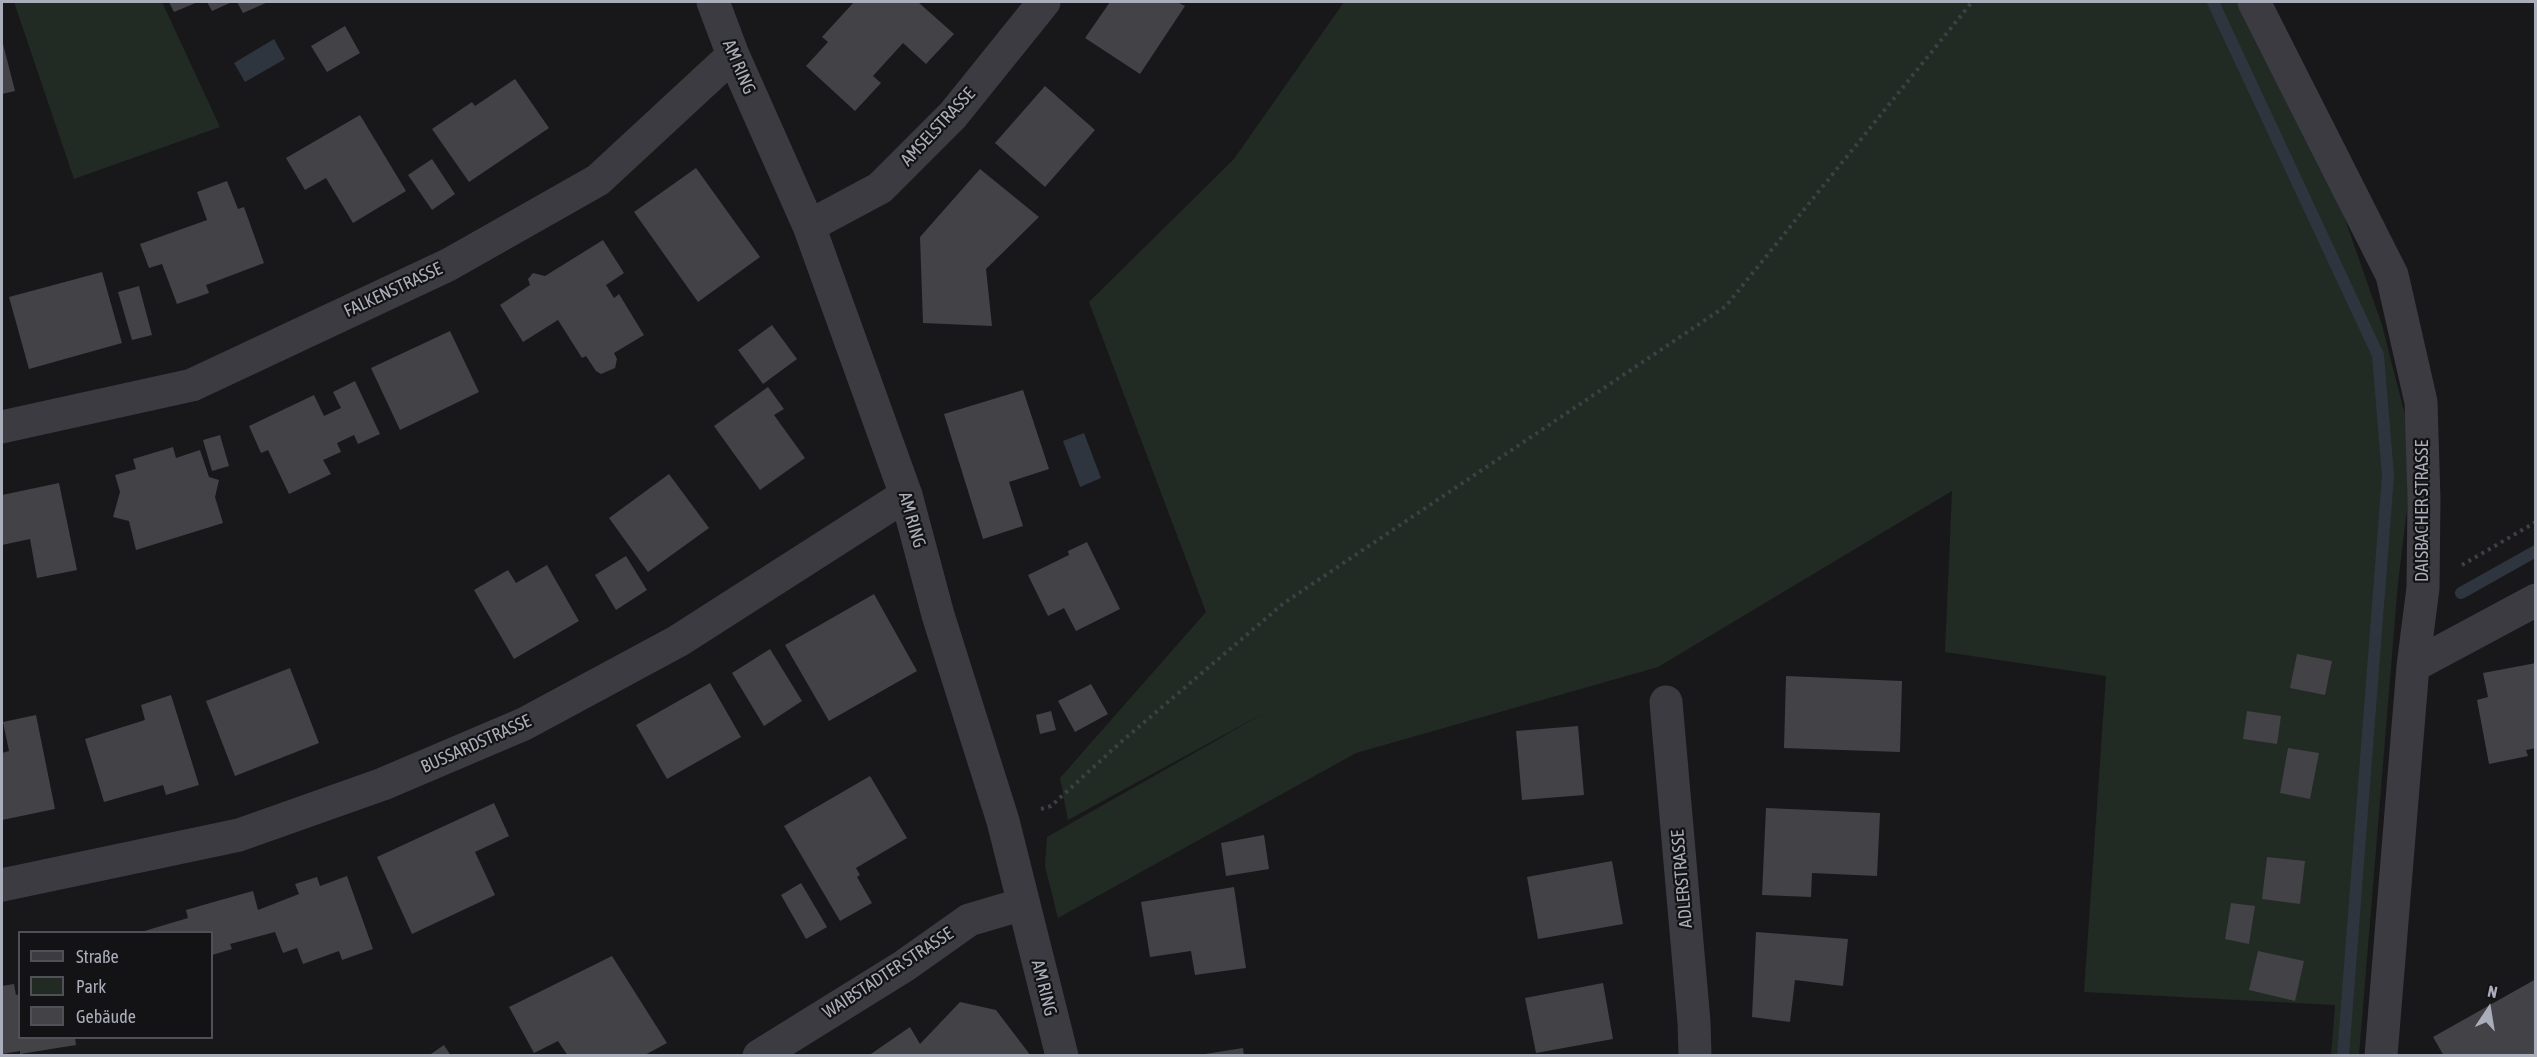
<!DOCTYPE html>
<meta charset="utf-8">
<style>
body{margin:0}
#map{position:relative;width:2537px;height:1057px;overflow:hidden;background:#18181a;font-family:"Asap Condensed",sans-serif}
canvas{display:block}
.frame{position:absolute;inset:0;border:3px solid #aaadba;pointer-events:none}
.legend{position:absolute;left:18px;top:931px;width:195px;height:108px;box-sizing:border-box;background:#131315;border:2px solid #4f5157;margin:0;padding:8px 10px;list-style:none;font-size:18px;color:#aaadba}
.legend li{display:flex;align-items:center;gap:12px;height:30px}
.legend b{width:30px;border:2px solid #4f5157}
.north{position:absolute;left:2459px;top:979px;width:60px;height:60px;-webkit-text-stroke:4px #131315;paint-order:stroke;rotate:12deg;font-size:16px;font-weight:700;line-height:24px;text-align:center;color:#aaadba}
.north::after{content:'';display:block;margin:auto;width:21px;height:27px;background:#aaadba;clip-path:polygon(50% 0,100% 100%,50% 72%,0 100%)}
</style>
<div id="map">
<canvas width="2537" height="1057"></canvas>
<div class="frame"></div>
<ul class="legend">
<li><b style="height:8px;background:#3b3b41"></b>Straße</li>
<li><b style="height:16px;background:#222a24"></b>Park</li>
<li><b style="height:16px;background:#434247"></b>Gebäude</li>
</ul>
<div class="north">N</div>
</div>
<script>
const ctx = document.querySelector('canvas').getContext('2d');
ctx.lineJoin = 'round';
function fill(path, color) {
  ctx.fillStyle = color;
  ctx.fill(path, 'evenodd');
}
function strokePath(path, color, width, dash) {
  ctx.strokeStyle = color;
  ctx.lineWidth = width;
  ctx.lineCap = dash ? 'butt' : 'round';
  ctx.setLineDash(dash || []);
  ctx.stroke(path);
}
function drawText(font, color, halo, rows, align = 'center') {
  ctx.font = font + ' "Asap Condensed",sans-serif';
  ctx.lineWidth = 4.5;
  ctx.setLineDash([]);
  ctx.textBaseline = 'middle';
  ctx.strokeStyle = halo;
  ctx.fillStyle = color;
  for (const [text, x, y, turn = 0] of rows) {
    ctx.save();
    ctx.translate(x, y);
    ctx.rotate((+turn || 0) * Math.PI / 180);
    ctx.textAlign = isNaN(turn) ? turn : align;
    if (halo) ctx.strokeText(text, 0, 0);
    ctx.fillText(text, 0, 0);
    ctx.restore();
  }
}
fill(new Path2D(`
 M14,2h148l58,125 -146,52z
 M1344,2h895l98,194 45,129 24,94 2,82 -10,82 -39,472h-28l4,-50 -251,-13 22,-316 -161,-24 7,-161 -294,176 -302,86 -298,165 -13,-52 2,-29 219,-125 -198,108 -8,-42 146,-166 -117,-310 145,-143z`), '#222a24');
fill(new Path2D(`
 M274,39l11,20 -40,23 -11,-19z
 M1084,433l17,45 -21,9 -17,-46z`), '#2e353e');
strokePath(new Path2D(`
 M2213,2l165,353 10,121 -45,580
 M2461,593l75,-42`), '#2e353e', 12);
fill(new Path2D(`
 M169,2h29l-24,10z
 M207,2h25l-20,9z
 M237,2h31l-25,11z
 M854,2h64l36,32 -28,30 -23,-21 -30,33 8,7 -26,28 -49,-45 22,-24 -6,-5z
 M1110,2h67l8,4 -45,68 -55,-36z
 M345,26l15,27 -33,19 -16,-26z
 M2,40l13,51 -13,3z
 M515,79l34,49 -80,54 -37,-53 40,-27 3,4z
 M1045,86l50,44 -50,57 -50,-44z
 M360,115l46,76 -53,32 -27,-45 -21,12 -19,-32z
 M432,159l23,35 -23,16 -24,-35z
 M696,168l64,89 -62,45 -64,-90z
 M980,169l59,48 -53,52 6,57 -69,-3 -3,-86z
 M227,181l11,28 6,-2 20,56 -58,22 3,8 -32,11 -15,-40 -13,4 -9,-24 67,-24 -10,-28z
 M603,240l21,33 -18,12 8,13 5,-4 25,41 -30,18 3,6 -2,9 -14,6 -5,-3 -10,-15 -4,2 -24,-38 -35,22 -23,-37 30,-20 -2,-6 5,-6 12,3z
 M102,272l20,71 -93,26 -20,-72z
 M139,286l13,49 -20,5 -14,-48z
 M772,325l25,34 -34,25 -25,-34z
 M450,331l29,61 -79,38 -29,-62z
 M355,381l25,53 -22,10 -4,-9 -17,8 4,9 -18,8 8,14 -42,20 -21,-44 -7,3 -12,-27 65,-31 10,21 17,-8 -8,-16z
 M768,387l16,22 -10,6 31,43 -45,32 -46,-64z
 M1023,390l26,79 -40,13 14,44 -40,13 -39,-125z
 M220,435l9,31 -17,5 -9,-31z
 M173,447l3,11 24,-8 9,27 10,3 -4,17 8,26 -87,27 -7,-29 -16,-4 7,-25 -5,-17 21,-6 -3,-10z
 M669,474l40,54 -61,44 -39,-54z
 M59,483l18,87 -40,8 -7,-39 -28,6v-50z
 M1087,542l33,67 -44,22 -12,-23 -16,8 -20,-41 41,-20 -1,-4z
 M626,556l21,34 -31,20 -21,-35z
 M547,565l32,56 -65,38 -40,-69 34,-20 8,13z
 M874,594l43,77 -88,50 -44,-76z
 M770,649l32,52 -38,25 -32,-53z
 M2297,654l35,7 -7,34 -35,-7z
 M2536,663v85l-10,2 2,6 -39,8 -12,-64 11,-3 -5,-24z
 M290,668l29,75 -84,33 -29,-75z
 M1786,676l116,5 -2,71 -116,-4z
 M710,683l31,54 -74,42 -31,-54z
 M1091,684l17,30 -33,18 -17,-31z
 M171,695l28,90 -33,10 -3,-10 -59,17 -19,-63 60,-19 -4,-15z
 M1051,711l5,19 -16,4 -4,-19z
 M2247,711l34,5 -4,28 -34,-5z
 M36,715l19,94 -53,11v-67l7,-2 -6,-29z
 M1578,726l6,69 -62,5 -6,-69z
 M2288,748l31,5 -9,46 -30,-6z
 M870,776l37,62 -51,30 4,7 -3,2 15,26 -32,18 -56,-95z
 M494,803l15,33 -34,16 20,43 -83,39 -35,-77z
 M1766,808l114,5 -3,63 -65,-3 -1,24 -49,-2z
 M1264,835l5,34 -43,7 -5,-33z
 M2267,857l38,4 -5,43 -38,-5z
 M1612,861l11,63 -85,15 -11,-62z
 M347,876l26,73 -31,11 -3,-9 -36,13 -6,-16 -14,5 -8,-21 -45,12 2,5 -20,6v-23h-71l47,-14 -2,-8 31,-9 36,-10 5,19 41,-16 -4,-10 22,-7 3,9z
 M801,883l26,44 -21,12 -25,-44z
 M1234,887l12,81 -51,7 -4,-24 -41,6 -9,-55z
 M2231,903l24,3 -6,38 -24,-5z
 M1756,932l92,7 -5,47 -48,-6 -5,42 -38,-5z
 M2258,951l46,10 -9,40 -46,-11z
 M612,956l55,87 -24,13h-75l-10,-15 -24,12 -25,-46z
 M2536,979v74l-5,3h-87l-11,-19z
 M1603,983l10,56 -77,14 -11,-55z
 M14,984l2,11 4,-1v44h55l1,7 -56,9v-3l-18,3v-68z
 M960,1002l36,8 35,46h-163l42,-29 10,17z
 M444,1045l7,11h-23z
 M1243,1048l1,8h-39v-2z`), '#434247');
strokePath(new Path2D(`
 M2462,565l74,-43
 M1041,809l10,-3 70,-64 163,-139 442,-297 246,-304`), '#3f4046', 4, [3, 4.5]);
strokePath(new Path2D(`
 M713,2l20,53 76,171 97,269 32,120 65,206 59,235
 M2254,2l138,273 29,127 3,97 -1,89 -10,78 -32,390
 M809,226l71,-38 73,-73 91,-113
 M2,427l190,-42 256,-120 150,-85 135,-125
 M2413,666l123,-66
 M1666,702l28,320 1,34
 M2,885l237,-50 144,-51 141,-60 154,-83 228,-146
 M759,1056l145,-90 65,-46 54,-16`), '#3b3b41', 33);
drawText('18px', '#aaadba', '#131315', [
 ["AM RING",739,67,67],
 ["AMSELSTRASSE",938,127,-47],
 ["FALKENSTRASSE",393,290,-25],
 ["DAISBACHER STRASSE",2422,511,-90],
 ["AM RING",912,520,74],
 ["BUSSARDSTRASSE",476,744,-24],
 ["ADLERSTRASSE",1682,879,-95],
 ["WAIBSTADTER STRASSE",888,973,-33],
 ["AM RING",1044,988,76]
]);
</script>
